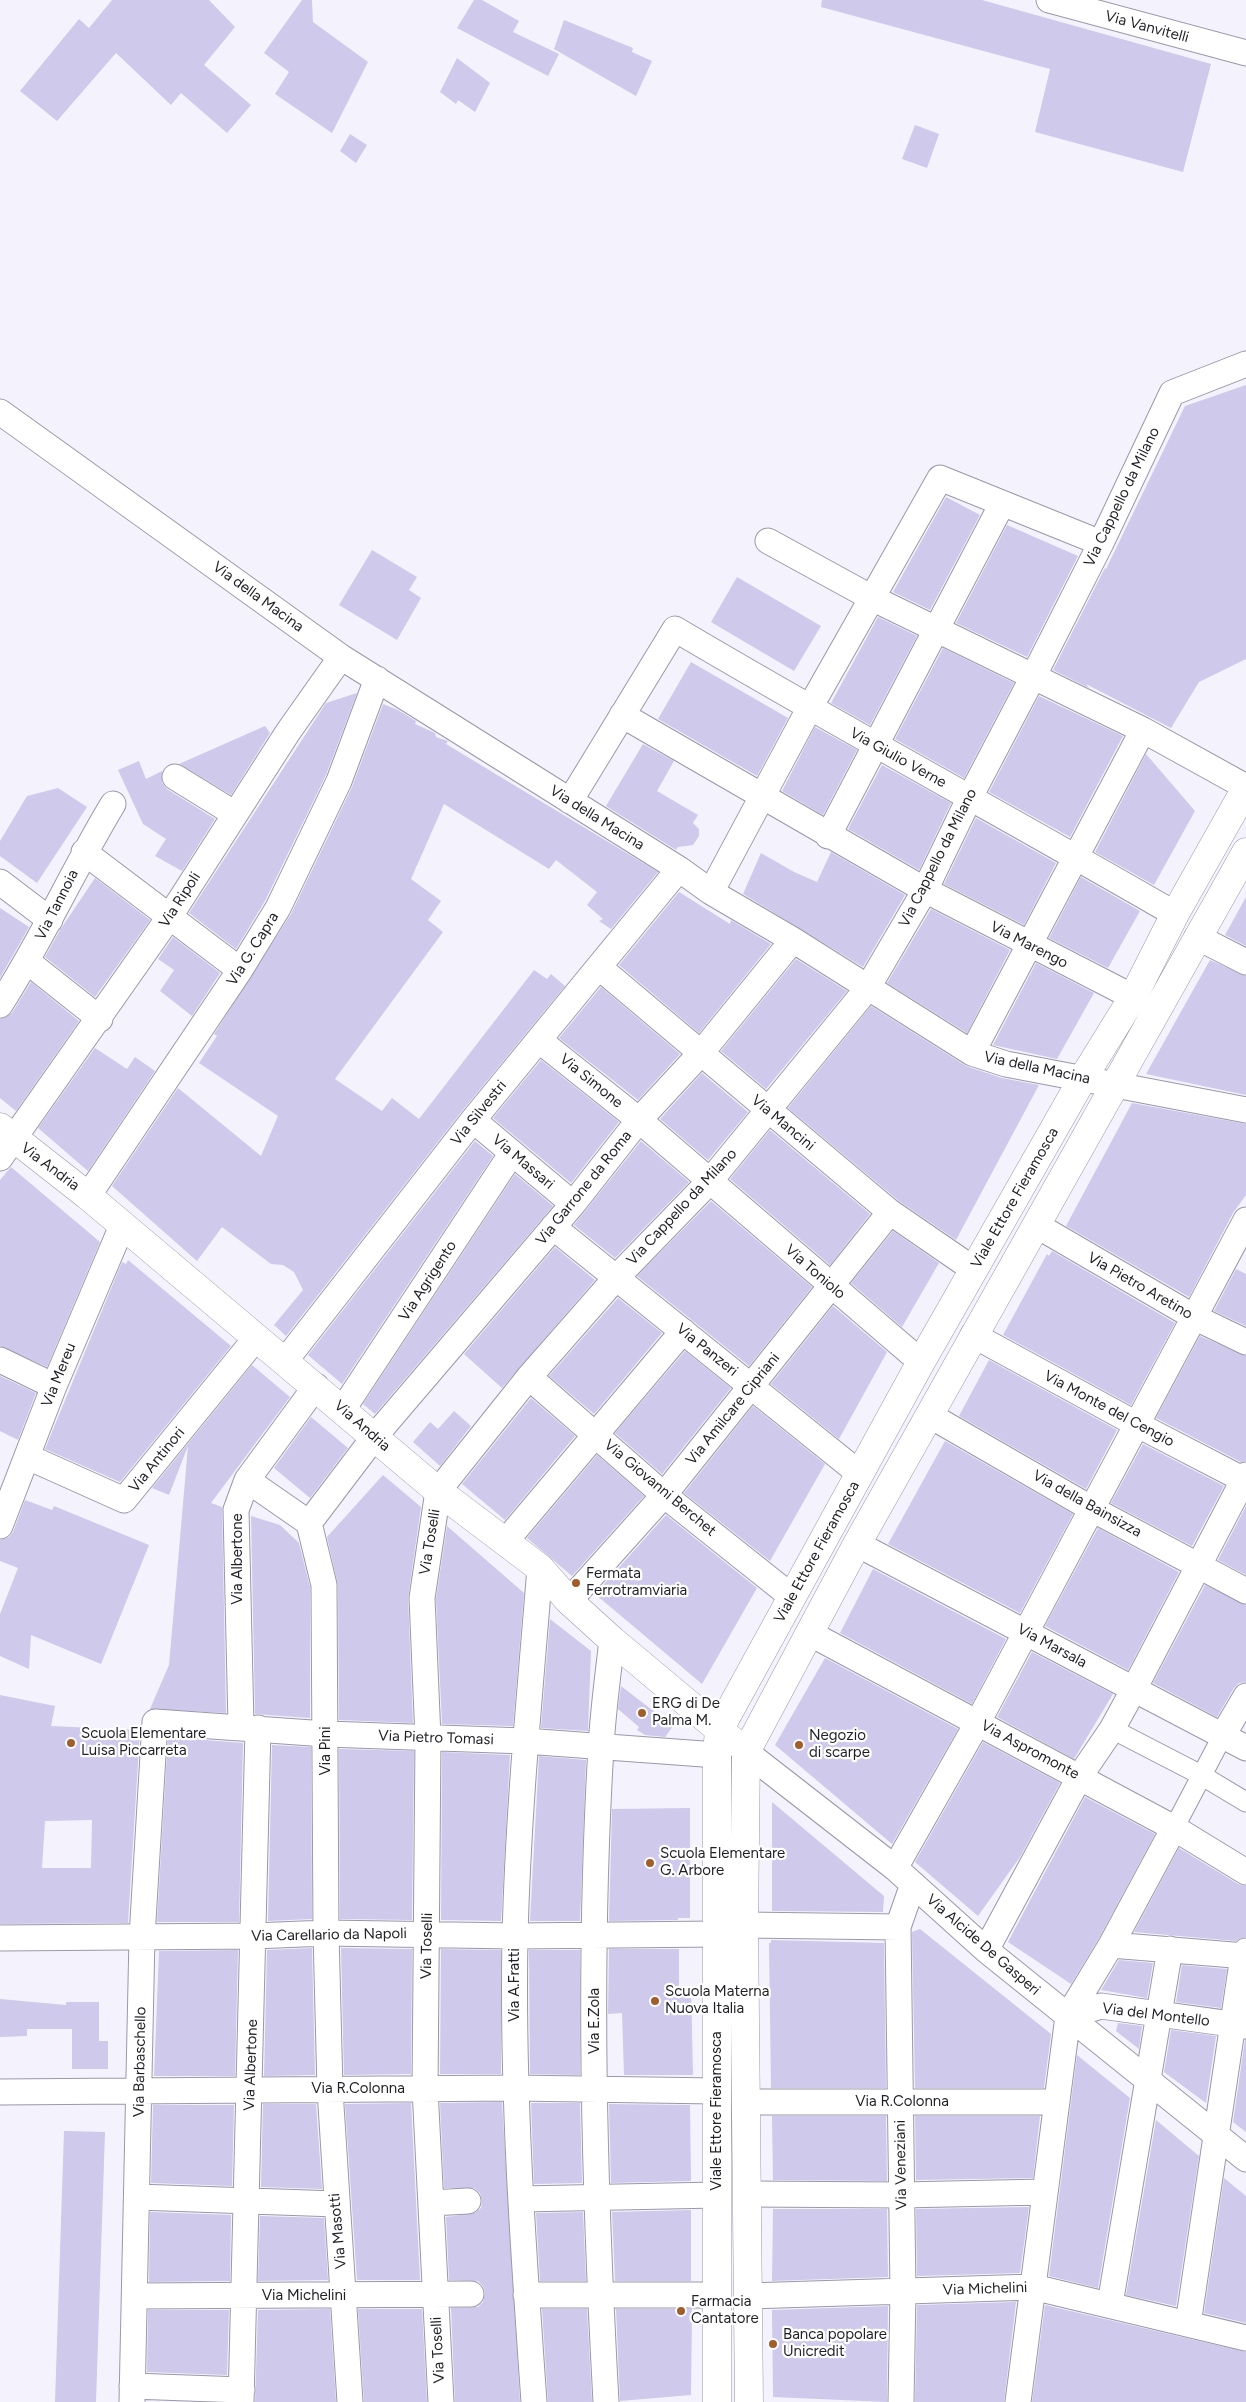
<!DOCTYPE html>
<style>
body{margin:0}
canvas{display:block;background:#f4f2fd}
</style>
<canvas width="1246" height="2402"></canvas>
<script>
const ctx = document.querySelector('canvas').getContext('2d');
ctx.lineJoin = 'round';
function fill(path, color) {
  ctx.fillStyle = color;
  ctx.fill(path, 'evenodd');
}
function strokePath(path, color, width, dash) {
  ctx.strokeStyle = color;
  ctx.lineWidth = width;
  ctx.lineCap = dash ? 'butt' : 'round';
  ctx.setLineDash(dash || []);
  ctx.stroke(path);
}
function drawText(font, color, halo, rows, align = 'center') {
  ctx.font = font + ' Figtree,sans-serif';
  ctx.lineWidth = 4.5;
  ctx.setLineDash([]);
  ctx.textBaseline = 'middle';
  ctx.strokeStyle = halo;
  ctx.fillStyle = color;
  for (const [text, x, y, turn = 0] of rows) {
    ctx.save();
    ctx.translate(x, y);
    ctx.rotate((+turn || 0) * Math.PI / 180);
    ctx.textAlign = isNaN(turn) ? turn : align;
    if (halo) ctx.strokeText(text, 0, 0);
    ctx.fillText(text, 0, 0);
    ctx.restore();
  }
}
fill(new Path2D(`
 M112,0h97l26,27 -31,38 47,40 -24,28 -46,-40 -10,12 -55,-52 -59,68 -37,-30 59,-72 10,9z
 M302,0h10l1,22 55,40 -36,71 -57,-39 14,-22 -25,-19z
 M474,0h8l37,21 -6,11 46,22 -11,22 -91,-48z
 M822,0h160l229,64 -28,108 -148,-40 15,-63 -229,-62z
 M564,20l69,28 -1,4 20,9 -16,35 -82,-47z
 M457,58l33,25 -15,29 -17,-12 -2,4 -16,-12z
 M915,125l24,9 -12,34 -25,-9z
 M350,134l17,11 -11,18 -16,-12z
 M1246,385v274l-47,23 -28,46 -85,-44 3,4 -36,-18 52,-102 1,1 79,-163z
 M946,497l34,18 -50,95 -37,-18z
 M1007,525l71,31 -51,101 -71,-34z
 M372,550l45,27 -8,13 12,8 -24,42 -58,-35z
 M737,577l84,49 -27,45 -83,-49z
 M878,617l39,19 -47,89 -39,-22z
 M943,648l71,35 -50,95 -69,-39z
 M691,662l97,56 -31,58 -99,-57z
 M357,693l-31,82 -61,126 -29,48 -47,-36 137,-210z
 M1039,696l84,40 -53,101 -81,-45z
 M383,704l15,6 18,11 -1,3 20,9 1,4 12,4 -2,3 212,128 -47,57 -12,-8 4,-2 -16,-14 10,-13 -41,-32 -7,9 -105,-65 -33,75 30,22 -13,19 15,12 -108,147 47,32 10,-13 27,21 115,-149 13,9 4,-5 14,12 -103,125 -176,225 -12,-11 29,-35 -9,-18 -11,-7 -12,-1 -49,-37 -25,34 -85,-75 66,-98 83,68 17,-40 -79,-53 18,-27 -3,-2 77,-120 61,-127z
 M265,726l5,7 -39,62 -52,-31z
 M815,727l42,23 -34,65 -41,-24z
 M643,744l31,17 -17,30 41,24 -5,8 6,6v7l-6,9 -15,2 -2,3 -70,-44z
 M1146,754l49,57 -41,74 -59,-33z
 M139,761l7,18 16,-8v12l5,6 48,30 -33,52 -27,-15 11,-17 -23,-15 -25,-54z
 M882,765l69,38 -32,67 -71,-41z
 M58,788l29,19 -50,76 -37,-27v-15l27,-45z
 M976,818l80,45 -32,62 -80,-41z
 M831,852l74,43 -42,72 -120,-73 18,-41 33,19 23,10z
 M1081,877l59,34 -32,57 -59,-30z
 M95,878l55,42 -55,77 -50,-40 15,-27z
 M679,892l51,32 1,-4 40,24 -72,89 -80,-68z
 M1246,897v49l-21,-11z
 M0,908l29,19 -29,51z
 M931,909l79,41 -43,83 -80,-50z
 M173,937l47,36 -28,43 -32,-25 14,-21 -16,-11z
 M796,959l51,32 -81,98 -45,-38z
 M1210,960l36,16v119l-100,-21z
 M1036,963l58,30 -37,66 -64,-14z
 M31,982l48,39 -63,90 -16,-13v-79l12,-6z
 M601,987l79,67 -42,46 -79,-62z
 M871,1006l95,60 36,12 37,7 -83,155 -57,-39 -111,-93z
 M95,1048l32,21 8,-12 20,14 -67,100 -50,-43z
 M541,1060l78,62 -48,61 -78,-65z
 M702,1073l46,39 -40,48 -48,-41z
 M1132,1103l114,21v71l-13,18 -44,84 -123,-71z
 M770,1130l100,84 -40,51 -100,-86z
 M475,1141l18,15 -151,228 -34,-29z
 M641,1141l48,41 -74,76 -41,-33z
 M11,1167l89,75 -53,125 -47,-21v-166z
 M515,1174l38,32 -178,208 -12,-10z
 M711,1201l101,86 -63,79 -112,-90z
 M893,1231l46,32 -37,64 -51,-44z
 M555,1247l40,33 -93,108 -38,-34z
 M1052,1251l123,72 -44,82 -128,-70 44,-81 2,2z
 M128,1260l103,86 -111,136 -75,-33 77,-187 4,2z
 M1236,1269l10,5v52l-32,-15z
 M618,1298l44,35 -68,81 -45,-38z
 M833,1306l54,46 -48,87 -68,-55z
 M1200,1336l46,20v105l-5,1 -85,-44z
 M685,1351l46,37 -69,86 -47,-41z
 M989,1360l128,70 -31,59 -127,-73z
 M252,1365l38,32 -79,106 11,4 4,206 -76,-4 19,-44 19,-219 -19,49 -17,-7z
 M0,1376l36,17 -18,47 -18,-9z
 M531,1398l44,38 -70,84 -43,-36z
 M753,1406l72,58 -55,97 -86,-68z
 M454,1411l17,15 -31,40 -27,-24 17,-20 8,7z
 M311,1417l37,31 -38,50 -36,-30z
 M945,1441l128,73 -53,99 -132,-69z
 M1143,1444l81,42 -32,60 -81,-43z
 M597,1455l47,41 -72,80 -45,-38z
 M383,1475l38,32 -13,91 5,125 -74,-3 -1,-135 -11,-48z
 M25,1500l27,10 2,-4 95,39 -48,119 -70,-29 -2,34 -29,-13v-42l18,-46 -18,-7v-21l9,-3 4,-5z
 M1246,1506v69l-28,-15z
 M666,1515l91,73 -55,96 -107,-90z
 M251,1516l29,9 19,18 11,44v131l-55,-4z
 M447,1526l77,67 -11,133 -71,-2 -6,-125z
 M1098,1528l81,44 -51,98 -83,-44z
 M873,1569l133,70 -34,65 -132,-71z
 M1205,1585l41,20v77l-7,1 -5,5 -17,29 -64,-34z
 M550,1619l41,32 -3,80 -47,-3z
 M1032,1652l81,42 -39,65 -77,-42z
 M825,1658l133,71 -66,115 -117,-99z
 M621,1686l52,40 -8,11 -20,-2 -8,-5 2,-3 -21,-18z
 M0,1695l55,11 -4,20 89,4 -12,193 -128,1zM92,1820l-1,48h-49l3,-47z
 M168,1737l75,6 -4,179h-82z
 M983,1742l77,41 -40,74 -42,59 -63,-54z
 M272,1745l39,2 1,172 -44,2z
 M339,1749l75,2 -2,169 -72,-1z
 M442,1752l68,3 -9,166 -60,-1z
 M539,1756l47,4 -6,161h-50z
 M1085,1797l70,37 -56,104 -28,46 -63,-42z
 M772,1802l112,94 -1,16 -111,-1z
 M690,1808v110h-12v2l-69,1 3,-112z
 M1179,1848l59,36 8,2v51l-10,4 -102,-9z
 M920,1929l131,105 -7,54h-129l-3,-156z
 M771,1940l113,3 2,145h-115l-2,-145h2z
 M312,1948l3,127 -51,1 3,-126z
 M341,1948l71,1 -1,125 -67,1z
 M441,1949l60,1v124h-61z
 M609,1949h70v39h12l2,87h-69l-2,-62 -14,1z
 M238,1950l-3,126h-81l5,-125z
 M529,1950h51v125l-50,-1z
 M1119,1960l34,3 -6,35 -46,-8z
 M1182,1965l45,4 -6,39 -45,-6z
 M0,1999l66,6v-3h33v39h9v28h-36v-40h-45v7l-27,1z
 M1118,2023l24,3 -3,23 -23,-18z
 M1171,2030l45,6 -10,67 -42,-31z
 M1245,2040h1v92l-13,-10z
 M1077,2055l53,43 -32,190 -49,-12z
 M502,2102l18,300h-65l-4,-94 27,-1 5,-5 2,-9 -2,-7 -5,-5 -29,-1 -3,-63 29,-4 6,-5 1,-7 -2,-8 -6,-5h-30l-4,-85z
 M411,2103l9,177h-63l-12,-176z
 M531,2103h49l2,80 -48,1z
 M263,2104h53l6,85 -61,-2z
 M609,2104l81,1 1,76 -80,2z
 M153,2105h81l-2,81 -81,-3z
 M772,2116h114l1,65 -114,-1z
 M915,2116h125l-7,62 -117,2z
 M1156,2120l43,36 -23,150 -50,-11z
 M64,2131l41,1 -9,270h-41z
 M1224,2178l22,18v127l-42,-10z
 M1029,2207l-9,66 -103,3 -1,-67z
 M773,2209h114l1,68 -116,4z
 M691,2210v71h-76l-3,-69z
 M150,2212l81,3 -1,66 -81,1z
 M583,2212l3,69h-46l-4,-68z
 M260,2216l64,2 4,62 -70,1z
 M1016,2302l-12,100h-89l2,-97z
 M1045,2305l201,47v50h-214z
 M888,2306l-1,96 -114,-5 -1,-87z
 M330,2309l6,93h-81l3,-92z
 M358,2309h64l5,93h-63z
 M542,2309h45l5,93h-44z
 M616,2309h76l-1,86 -71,6z
 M148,2310h81l-2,65 -80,-3z`), '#cfc9eb');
const pedestrian = new Path2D(`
 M1112,1729l89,46 45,27
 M1174,1828l49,-93`);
const minor = new Path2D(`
 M1049,0l197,53
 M0,412l341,245 338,212 32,23 82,48 179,113 34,11 240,46
 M768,541l104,57 271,132 103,57
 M622,715l303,175 208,107
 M175,777l60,37
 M570,801l105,-172c165,98 334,189 500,285
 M828,836l174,-332
 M84,852l156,118
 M0,882l50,38
 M711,892l98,-183 131,-231 161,65
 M1197,937l49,25
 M28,962l72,57
 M600,968l290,244 83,57
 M0,1005c42,-65 73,-135 113,-201
 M540,1041l99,79 282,242
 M972,1053l171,-323
 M473,1120l100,84
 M0,1158l170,-242 118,-184 53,-75
 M88,1196l152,-226 38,-62 61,-127 38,-102
 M1036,1225l158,92 52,25
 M553,1227l307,247
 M973,1335l165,90 108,56
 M0,1360l54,26
 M285,1361l188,-241 206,-251
 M529,1377l135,118 128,102
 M343,1409l169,-256
 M929,1415l163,94 154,82
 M28,1457l96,43 132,-162
 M247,1480l62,43
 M0,1526l54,-140 68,-160
 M505,1542l178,-211
 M857,1544l389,204
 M569,1601l95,-106 226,-283
 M811,1634l363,194 72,44
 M241,1726l-5,-216 11,-30 69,-94
 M1223,1735l23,-39
 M746,1752l149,116 91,82 260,209
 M895,1868l83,-146 268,-502
 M744,1925l154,2
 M0,1938l254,-2 72,-3 189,3 203,-2
 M1111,1945l135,11
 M986,1950l94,-174 32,-47 22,-40 112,-214
 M1068,2016l33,-10 145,20
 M0,2092l515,-4 201,3
 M747,2102h310
 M747,2194l154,1 143,-3
 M137,2197l199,7
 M521,2199l196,-4
 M431,2203l37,-2
 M526,2295h191
 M136,2296l335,-2
 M748,2296l285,-9 213,51
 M1110,2304l60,-355
 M1188,2324l55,-368 3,-5
 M132,2386l110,4
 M132,2402l10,-465 13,-215 171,12 199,7 192,14
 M241,2402l17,-674
 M350,2402l-20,-312 -4,-157 -2,-348 -15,-62 66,-87 198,-232 66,-84 62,-67 92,-113
 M441,2402l-16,-313 3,-351 -6,-140 16,-107 91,-114 86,-98 95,-98 157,-192 58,-99 45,-93 63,-120 68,-134 71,-150 74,-29
 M534,2402c-11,-155 -22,-310 -19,-465 3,-123 15,-246 25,-369
 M606,2402c-12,-218 -18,-437 -5,-655 2,-36 7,-72 11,-107
 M901,2402l2,-110 -5,-365 15,-43
 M1018,2402l50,-386 43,-71 63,-117`);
const secondary = new Path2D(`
 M0,1127l88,69 350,295 102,77 29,33 43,39 122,102
 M717,2402v-647l2,-25 202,-368 162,-284 50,-81 42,-83 71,-126
 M749,2402l-5,-477 2,-173 111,-208 389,-692`);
strokePath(pedestrian, '#9b98a9', 21);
strokePath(minor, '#9b98a9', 27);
strokePath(secondary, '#9b98a9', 29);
strokePath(pedestrian, '#fff', 19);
strokePath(minor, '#fff', 25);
strokePath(secondary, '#fff', 28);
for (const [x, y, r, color] of [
 [576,1583,5,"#a05e2b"],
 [642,1713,5,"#a05e2b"],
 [71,1743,5,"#a05e2b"],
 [799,1745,5,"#a05e2b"],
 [650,1863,5,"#a05e2b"],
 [655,2001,5,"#a05e2b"],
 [681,2311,5,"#a05e2b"],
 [773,2344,5,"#a05e2b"]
]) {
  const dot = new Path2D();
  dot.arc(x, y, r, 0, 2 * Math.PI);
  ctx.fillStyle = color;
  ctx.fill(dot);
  strokePath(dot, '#fff', 2);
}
drawText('15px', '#201f26', '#fff', [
 ["Via Vanvitelli",1147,27,15],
 ["Via Cappello da Milano",1122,497,-64],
 ["Via della Macina",258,597,36],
 ["Via Giulio Verne",898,758,29],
 ["Via della Macina",597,818,32],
 ["Via Cappello da Milano",938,858,-63],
 ["Via Ripoli",180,900,-57],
 ["Via Tannoia",57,905,-63],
 ["Via Marengo",1029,945,27],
 ["Via G. Capra",253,949,-58],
 ["Via della Macina",1037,1068,12],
 ["Via Simone",591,1081,39],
 ["Via Silvestri",479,1113,-51],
 ["Via Mancini",783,1123,40],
 ["Via Massari",523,1162,40],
 ["Via Andria",50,1167,37],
 ["Via Garrone da Roma",584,1188,-51],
 ["Viale Ettore Fieramosca",1015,1198,-60],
 ["Via Cappello da Milano",682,1207,-47],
 ["Via Toniolo",815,1272,41],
 ["Via Agrigento",428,1281,-57],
 ["Via Pietro Aretino",1140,1286,30],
 ["Via Panzeri",707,1350,39],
 ["Via Mereu",59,1375,-68],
 ["Via Amilcare Cipriani",733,1409,-51],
 ["Via Monte del Cengio",1109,1409,28],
 ["Via Andria",362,1426,41],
 ["Via Antinori",157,1460,-51],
 ["Via Giovanni Berchet",660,1488,40],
 ["Via della Bainsizza",1087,1504,29],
 ["Via Toselli",430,1542,-81],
 ["Viale Ettore Fieramosca",817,1552,-61],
 ["Via Albertone",238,1559,-90],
 ["Via Marsala",1052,1646,28],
 ["Via Pietro Tomasi",436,1738,2],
 ["Via Aspromonte",1030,1750,28],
 ["Via Pini",326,1751,-90],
 ["Via Carellario da Napoli",329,1935,-1],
 ["Via Alcide De Gasperi",983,1945,41],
 ["Via Toselli",427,1946,-89],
 ["Via A.Fratti",515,1985,-90],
 ["Via del Montello",1156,2015,7],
 ["Via E.Zola",595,2021,-90],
 ["Via Barbaschello",140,2062,-89],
 ["Via Albertone",251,2065,-88],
 ["Via R.Colonna",358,2089],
 ["Via R.Colonna",902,2102],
 ["Viale Ettore Fieramosca",717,2111,-90],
 ["Via Veneziani",901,2165,-91],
 ["Via Masotti",338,2231,-95],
 ["Via Michelini",985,2289,-2],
 ["Via Michelini",304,2296],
 ["Via Toselli",438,2350,-93]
]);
drawText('15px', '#201f26', '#fff', [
 ["Fermata",586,1574],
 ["Ferrotramviaria",586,1591],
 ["ERG di De",652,1704],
 ["Palma M.",652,1721],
 ["Scuola Elementare",81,1734],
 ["Luisa Piccarreta",81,1751],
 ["Negozio",809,1736],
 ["di scarpe",809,1753],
 ["Scuola Elementare",660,1854],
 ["G. Arbore",660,1871],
 ["Scuola Materna",665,1992],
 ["Nuova Italia",665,2009],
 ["Farmacia",691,2302],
 ["Cantatore",691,2319],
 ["Banca popolare",783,2335],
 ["Unicredit",783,2352]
], 'left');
</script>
